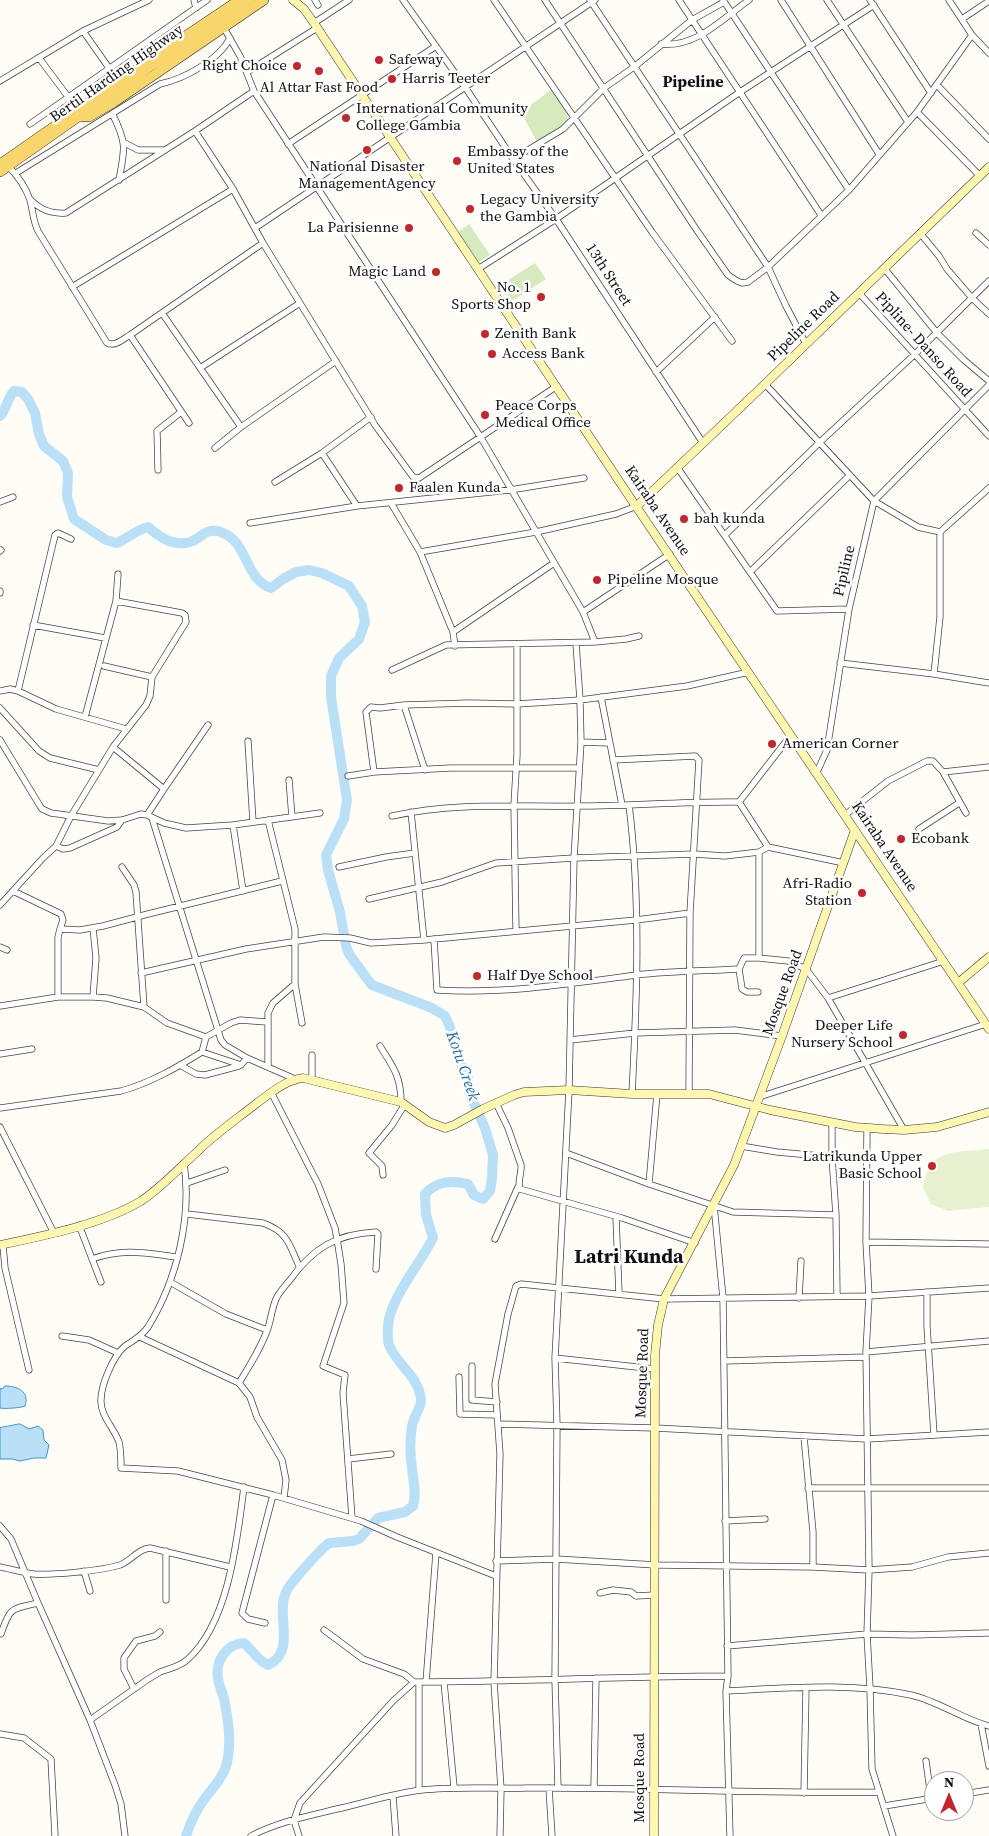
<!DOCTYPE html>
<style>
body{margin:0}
#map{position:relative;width:989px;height:1836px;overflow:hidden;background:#fffdf5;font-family:"Source Serif 4",serif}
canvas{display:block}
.north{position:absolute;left:924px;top:1771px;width:50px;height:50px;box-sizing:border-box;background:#fff;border:1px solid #a0a0a0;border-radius:50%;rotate:0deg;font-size:14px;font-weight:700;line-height:20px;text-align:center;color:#111}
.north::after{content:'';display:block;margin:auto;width:18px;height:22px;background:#c4262e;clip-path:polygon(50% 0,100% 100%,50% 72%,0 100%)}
</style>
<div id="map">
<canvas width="989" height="1836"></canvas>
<div class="north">N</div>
</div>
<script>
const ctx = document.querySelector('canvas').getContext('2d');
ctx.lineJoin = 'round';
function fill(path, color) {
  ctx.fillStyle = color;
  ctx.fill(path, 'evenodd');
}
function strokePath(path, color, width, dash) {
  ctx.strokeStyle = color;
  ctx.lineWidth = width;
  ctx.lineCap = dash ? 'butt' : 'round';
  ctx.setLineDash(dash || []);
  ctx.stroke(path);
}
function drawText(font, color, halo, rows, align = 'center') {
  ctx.font = font + ' "Source Serif 4",serif';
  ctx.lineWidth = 5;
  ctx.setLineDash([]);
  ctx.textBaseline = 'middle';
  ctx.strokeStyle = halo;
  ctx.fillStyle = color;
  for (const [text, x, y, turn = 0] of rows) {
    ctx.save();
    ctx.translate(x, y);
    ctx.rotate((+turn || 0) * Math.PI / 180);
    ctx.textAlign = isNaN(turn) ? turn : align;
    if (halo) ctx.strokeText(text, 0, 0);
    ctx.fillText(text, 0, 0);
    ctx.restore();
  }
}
fill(new Path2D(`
 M551,90l16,22 1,9 -6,6 -25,15 -16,-30z
 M469,224l21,31 -11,7 -21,-30z
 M535,263l11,16 -34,22 -12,-16z`), '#d5ebbd');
fill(new Path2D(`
 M989,1149v58l-41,4 -17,-7 -8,-16c6,-41 32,-35 66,-39z`), '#e6f2cf');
const water = new Path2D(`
 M5,1386c12,0 25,5 20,20 -4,2 -21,3 -25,2v-20l2,1z
 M20,1424l9,5 9,-3 5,4 1,10 5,5 -3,13h-12l-14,3 -8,-2h-12v-31z`);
fill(water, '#b9e0f7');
strokePath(water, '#3f96cf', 1);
strokePath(new Path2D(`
 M0,416c7,-7 7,-18 14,-25l8,1 6,7 7,14 4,21 5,12 19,15 5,12 -1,24 7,22 32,21 11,3c11,-5 19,-13 31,-16 11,10 26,20 42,15 11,-3 15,-15 31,-10 28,10 23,47 50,56l12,-9 13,-7 13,-2 13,3 27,13 13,20 3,16 -6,17 -20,19 -8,18v21l16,103 -3,19 -18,36 2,15 12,42 6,34 3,8 16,22 7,9 60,23 13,8 5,11 8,31 10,20 1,14 16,36 8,27 -1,23 -2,13 -7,8 -9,-4 -6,-11c-17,-4 -31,-3 -43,10l1,21 7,23c-13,26 -43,60 -45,88 0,5 -1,14 1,19 7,18 27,30 31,49 4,12 -6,20 -8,32 -2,13 -2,30 0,42 1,13 5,25 1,38l-8,6 -27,6 -19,21 -6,2 -24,2c-9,7 -36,37 -42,47 -13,23 11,61 -19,75 -11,-5 -15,-14 -24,-22 -17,1 -29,17 -26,35 1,9 6,17 7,26 4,20 7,42 1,62 -3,12 -16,25 -23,35 -8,11 -13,23 -17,35`), '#b9e0f7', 10);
const street = new Path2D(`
 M194,0l2,8
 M315,0l3,5
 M403,0l62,87 48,72 43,60 147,224
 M494,0l158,232 80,109
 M545,0l151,229 32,46 9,6 5,2 6,-1 20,-15 81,-77 68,-78 55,-77
 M590,0l178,267 18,39 20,38
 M679,0l142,215
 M723,0l126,190
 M781,0l98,154
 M827,0l81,122
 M870,0l61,93
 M949,0l23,35 17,18
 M962,19l27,-18
 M314,23l35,-23
 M224,28l16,28 14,35 226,345 103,176 12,30 -149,3 -54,25
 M83,31l26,37
 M661,44c35,4 61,-25 88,-44
 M39,58l30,40
 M247,72l70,-44
 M0,81l83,-50 66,-31
 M937,85l52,54
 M917,112l63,64
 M113,115c14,29 12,33 6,65
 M30,124l177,-124
 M195,131l38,58 30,54 112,182 38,52 6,1 138,-92
 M125,143l13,7h25
 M288,144l148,-98
 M513,159l50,-30 41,-41 30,-21 58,-47 32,-18
 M8,166c9,9 18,22 22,34 3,11 3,21 8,31l69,112c8,4 16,-4 23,-8l133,-92
 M16,173l144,-89c24,-5 59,-24 70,-46
 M30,199c9,10 22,15 36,14l129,-82 59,-40
 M255,228l340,-228
 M920,233l19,23 8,13 25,29 17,16
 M976,233l13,12
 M884,268l53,65 27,27 25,21
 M478,269l78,-50 184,-127 134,-87
 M72,287l161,-98
 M859,293l130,143
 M162,313l79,114
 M130,335l59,88
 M200,368l100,-65
 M656,372l59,-55
 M765,384l109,117 44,26 22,5
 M215,448l26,-21 95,-66
 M322,453l35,53
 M677,467l100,144 72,-2
 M158,470l-1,-39 24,-19
 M275,482l47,-29 49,-36
 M0,502l13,-5
 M391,503l29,49 33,80
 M250,523l107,-17 153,-16 74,-12
 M725,535l95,-93 94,-87 75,-74
 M0,551l1,-1
 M420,552l116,-20 80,-18 21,-8
 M750,572l100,-97
 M0,593v-2
 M583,612l87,-58
 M33,625l72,13
 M595,642l31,-3 13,-3
 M455,646l-2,-14 101,-69
 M840,663l94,11 55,9
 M104,666l48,11
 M934,674l6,-57v-85l49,-44
 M0,691l10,-2 8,2 38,18 70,20
 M18,691l37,-156 3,-2 13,6
 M601,697l21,108
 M404,705l21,65
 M0,708l39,43 11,7 49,12
 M85,717l31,-116 2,-27
 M0,740l40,66 2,3 9,4 57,8 14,-1 19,-6 6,1 17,8 22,5 47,-3 87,-12
 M248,741l5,81
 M581,742l29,1
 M113,747l51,42 44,-64
 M613,760l82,-4 4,4 -9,153 -1,180
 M374,772l-8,-60 5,-5 9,1 24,-3 65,-2 48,1 63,-4 107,-14 62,-14
 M817,772l10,-22 22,-141 25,-108 115,-116
 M943,772l23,41
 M348,776l26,-4 77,-4h128
 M289,780l3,37
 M739,802l52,-67
 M739,802l29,45
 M629,805c12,96 8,193 3,289
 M411,812l13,128
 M147,815l17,-26
 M845,815l43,-34 39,-20h6l10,11 46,-5
 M392,816c62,-14 124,-9 186,-10 54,0 107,-5 161,-4
 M152,818l69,222 4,5 22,13
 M268,820l27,109v55l7,39
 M233,825l10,66
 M919,829l40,-26
 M56,846l7,3 7,-1 47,-21 5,-7
 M759,852v106l29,3 18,8 22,29 76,132
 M122,867l12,18 2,7 8,115
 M339,867l47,-10 29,-4
 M13,891l48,23 2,6 -3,9 20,1 23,-4 45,-12 134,-33
 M369,899l73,-17 54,-19 78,-5 120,-4 31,2 34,-4 9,-5 76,16
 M0,905l43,-47 13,-12 15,-30 42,-69 33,-42 4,-9 2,-19 34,-55 -1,-7 -3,-2 -66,-12
 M93,928l3,30 -3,39
 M516,931l-2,-126 3,-50v-110
 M434,939l3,51c68,4 132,-6 199,-15 34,-4 69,-4 103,-6l5,-11h15
 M0,947l7,3
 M739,969l3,20 5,3h11
 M141,973l105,-24 78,-12 26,1 21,5 53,-3 212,-20 54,-7
 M58,997v-60l2,-8
 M828,998l116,-37
 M0,1006l58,-9h35l14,1 37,9 23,16 39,14
 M570,1040l65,-7 100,-3 47,6
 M380,1046c13,21 21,30 21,56
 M202,1052l39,13 6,-7 48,21
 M0,1054l32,-5
 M312,1055v25
 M180,1065l16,9 9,1 34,-9
 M268,1067v-54l5,-10 22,-19
 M271,1092l47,92 17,44 2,11 4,25 3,39 -21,63 22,9 -2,18 9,125
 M759,1097l227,-73
 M496,1103l12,25 13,37c1,8 -4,17 -1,24l102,29 73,25
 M0,1108l121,-17c29,-8 55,-23 81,-39l4,-15 25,-14 9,-3 27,2
 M832,1122v35l4,58 1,81
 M0,1127l54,106
 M867,1128l-1,114 3,54 -3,56 3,218 -2,64 3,54 2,81 21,67
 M741,1146l36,6 55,5
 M566,1153l83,31 84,28 103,3
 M184,1163c8,55 -7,117 -36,164 -6,9 -14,13 -23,19 -12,10 -24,39 -24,54 -1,15 13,28 18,42 2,8 2,18 2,26l57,3 95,24 88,26 36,16 99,39
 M383,1175l-1,-9 -13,-13 23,-28 13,-21
 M187,1183l38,-13
 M649,1184l8,-90
 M714,1205l9,93 5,378 -2,15 4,145
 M187,1214l76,9c25,9 26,21 36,43
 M616,1217l3,77
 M79,1225l22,57
 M495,1239l23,-52
 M866,1242l123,2
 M3,1245l2,23 24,102
 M92,1259c32,-11 53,-6 85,-2
 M170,1282l56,32 41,16
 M927,1292v34l7,109
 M799,1298l2,-37
 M62,1336l27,4 29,13
 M140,1337l99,46 11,14 7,20 25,43 4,20 -2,18
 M866,1352l123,-11
 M555,1358l100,11
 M724,1361l142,-4
 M472,1366v34l25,2
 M459,1377l1,37 37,1
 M239,1383c11,-18 22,-35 29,-55 3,-9 4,-20 8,-29 3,-7 9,-13 14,-19 23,-32 46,-46 86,-48l2,2 -2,35
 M498,1424l157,4 212,11 122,-7
 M804,1437l9,95v35
 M348,1459l43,-5
 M808,1488h181
 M725,1521l40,-2
 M0,1526l11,13 27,64 52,117 25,65 6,19 4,32
 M496,1561l60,-2 100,6 157,2 56,3 43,-3 36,-10 41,-4
 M0,1567c11,2 23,6 34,7 21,1 66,-3 86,-9 11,-4 18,-16 30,-17l80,19
 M84,1571l6,20
 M600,1593l13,-3 18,2 5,4 19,-1
 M166,1600v-49
 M265,1623l-17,-4 -6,-6 31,-118
 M324,1630l39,29 41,15 10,8c105,0 209,-6 314,-6
 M1,1634c9,-27 10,-25 37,-31
 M727,1646l140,-12 45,1 77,-2
 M419,1682v108
 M426,1682l10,-129
 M444,1682l10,105
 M134,1689c8,-6 17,-12 26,-17 10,-4 20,-5 28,-13 41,-37 49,-119 56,-172
 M726,1691c61,-3 125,-9 185,4 27,6 51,24 78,31
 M90,1720l44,-31 -10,-20v-11l12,-17 19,-5 5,-4
 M981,1724l8,42
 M0,1734l24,4 27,21 4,77
 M926,1761l5,37
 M549,1788l3,48
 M558,1788l-3,-109 2,-254 -2,-67 14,-268 5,-232 7,-116 -1,-42 -4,-57
 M594,1788l2,-110
 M804,1793l2,-105
 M964,1794l25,-4
 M393,1796l3,40
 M884,1806l50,-8
 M251,1836c27,-14 57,-20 86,-27 28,-6 56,-16 85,-19 35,-4 70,-1 105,-2 117,-1 234,6 351,4
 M299,1836l-5,-16 6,-17 93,-102 21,-19
 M500,1836l1,-47 -7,-107 6,-228 -5,-70 13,-70 8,-28 5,-2 143,15 205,-3 120,-8`);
const secondary = new Path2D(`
 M293,0l11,9 10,14 313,470 362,536
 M637,506l128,-122 224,-217
 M958,983l31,-26
 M0,1245c43,-9 103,-21 141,-44 21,-14 38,-33 57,-50 18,-18 39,-32 59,-48 14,-10 28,-23 46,-25l98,24 28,20 16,6 9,-3 29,-16 31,-14 10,-3 45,-2 63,4h77l61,16 85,17 28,2 21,1 33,-3 52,-15
 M654,1836l1,-481 3,-30 6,-26 70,-134 48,-129 73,-206`);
const primary = new Path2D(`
 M83,117h6l24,-14 151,-103
 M0,164l145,-101 94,-63
 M0,172l148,-104 103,-68`);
strokePath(street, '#444', 7);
strokePath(secondary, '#333', 9);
strokePath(primary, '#222', 10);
strokePath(street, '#fff', 5.5);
strokePath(secondary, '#fff6b0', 8);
strokePath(primary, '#f9d66b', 9);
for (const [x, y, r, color] of [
 [379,60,5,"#c4262e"],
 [297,66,5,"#c4262e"],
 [319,71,5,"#c4262e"],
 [392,79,5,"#c4262e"],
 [346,118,5,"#c4262e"],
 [367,150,5,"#c4262e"],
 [457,161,5,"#c4262e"],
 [470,209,5,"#c4262e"],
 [409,228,5,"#c4262e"],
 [436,272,5,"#c4262e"],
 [541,297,5,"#c4262e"],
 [485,334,5,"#c4262e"],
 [492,354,5,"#c4262e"],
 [485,415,5,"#c4262e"],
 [399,488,5,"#c4262e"],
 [684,519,5,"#c4262e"],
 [597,580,5,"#c4262e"],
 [772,744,5,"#c4262e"],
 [901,839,5,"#c4262e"],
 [862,893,5,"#c4262e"],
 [477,976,5,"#c4262e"],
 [903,1035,5,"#c4262e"],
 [932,1166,5,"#c4262e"]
]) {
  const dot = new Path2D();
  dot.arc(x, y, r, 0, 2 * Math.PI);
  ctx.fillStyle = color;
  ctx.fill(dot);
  strokePath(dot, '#fff', 2);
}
drawText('15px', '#111', '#fff', [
 ["Safeway",389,60],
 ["Right Choice",287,66,"right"],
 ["Harris Teeter",402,79],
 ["Al Attar Fast Food",319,88,"center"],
 ["International Community",356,109],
 ["College Gambia",356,126],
 ["Embassy of the",467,152],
 ["United States",467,169],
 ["National Disaster",367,167,"center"],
 ["ManagementAgency",367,184,"center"],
 ["Legacy University",480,200],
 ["the Gambia",480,217],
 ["La Parisienne",399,228,"right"],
 ["Magic Land",426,272,"right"],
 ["No. 1",531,288,"right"],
 ["Sports Shop",531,305,"right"],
 ["Zenith Bank",495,334],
 ["Access Bank",502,354],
 ["Peace Corps",495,406],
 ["Medical Office",495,423],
 ["Faalen Kunda",409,488],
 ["bah kunda",694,519],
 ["Pipeline Mosque",607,580],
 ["American Corner",782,744],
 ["Ecobank",911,839],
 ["Afri-Radio",852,884,"right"],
 ["Station",852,901,"right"],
 ["Half Dye School",487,976],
 ["Deeper Life",893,1026,"right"],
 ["Nursery School",893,1043,"right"],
 ["Latrikunda Upper",922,1157,"right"],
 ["Basic School",922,1174,"right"]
], 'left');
drawText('15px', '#111', '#fff', [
 ["Bertil Harding Highway",117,74,-35],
 ["13th Street",608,275,57],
 ["Pipeline Road",804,327,-44],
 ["Pipline- Danso Road",923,345,48],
 ["Kairaba Avenue",657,511,56],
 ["Pipiline",845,571,-77],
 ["Kairaba Avenue",884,847,56],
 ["Mosque Road",783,993,-70],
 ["Mosque Road",643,1373,-88],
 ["Mosque Road",640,1778,-90]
]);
drawText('bold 16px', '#111', '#fff', [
 ["Pipeline",693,83]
]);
drawText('italic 16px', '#1768a6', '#fff', [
 ["Kotu Creek",462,1066,71]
]);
drawText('bold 20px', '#111', '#fff', [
 ["Latri Kunda",629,1258]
]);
</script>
